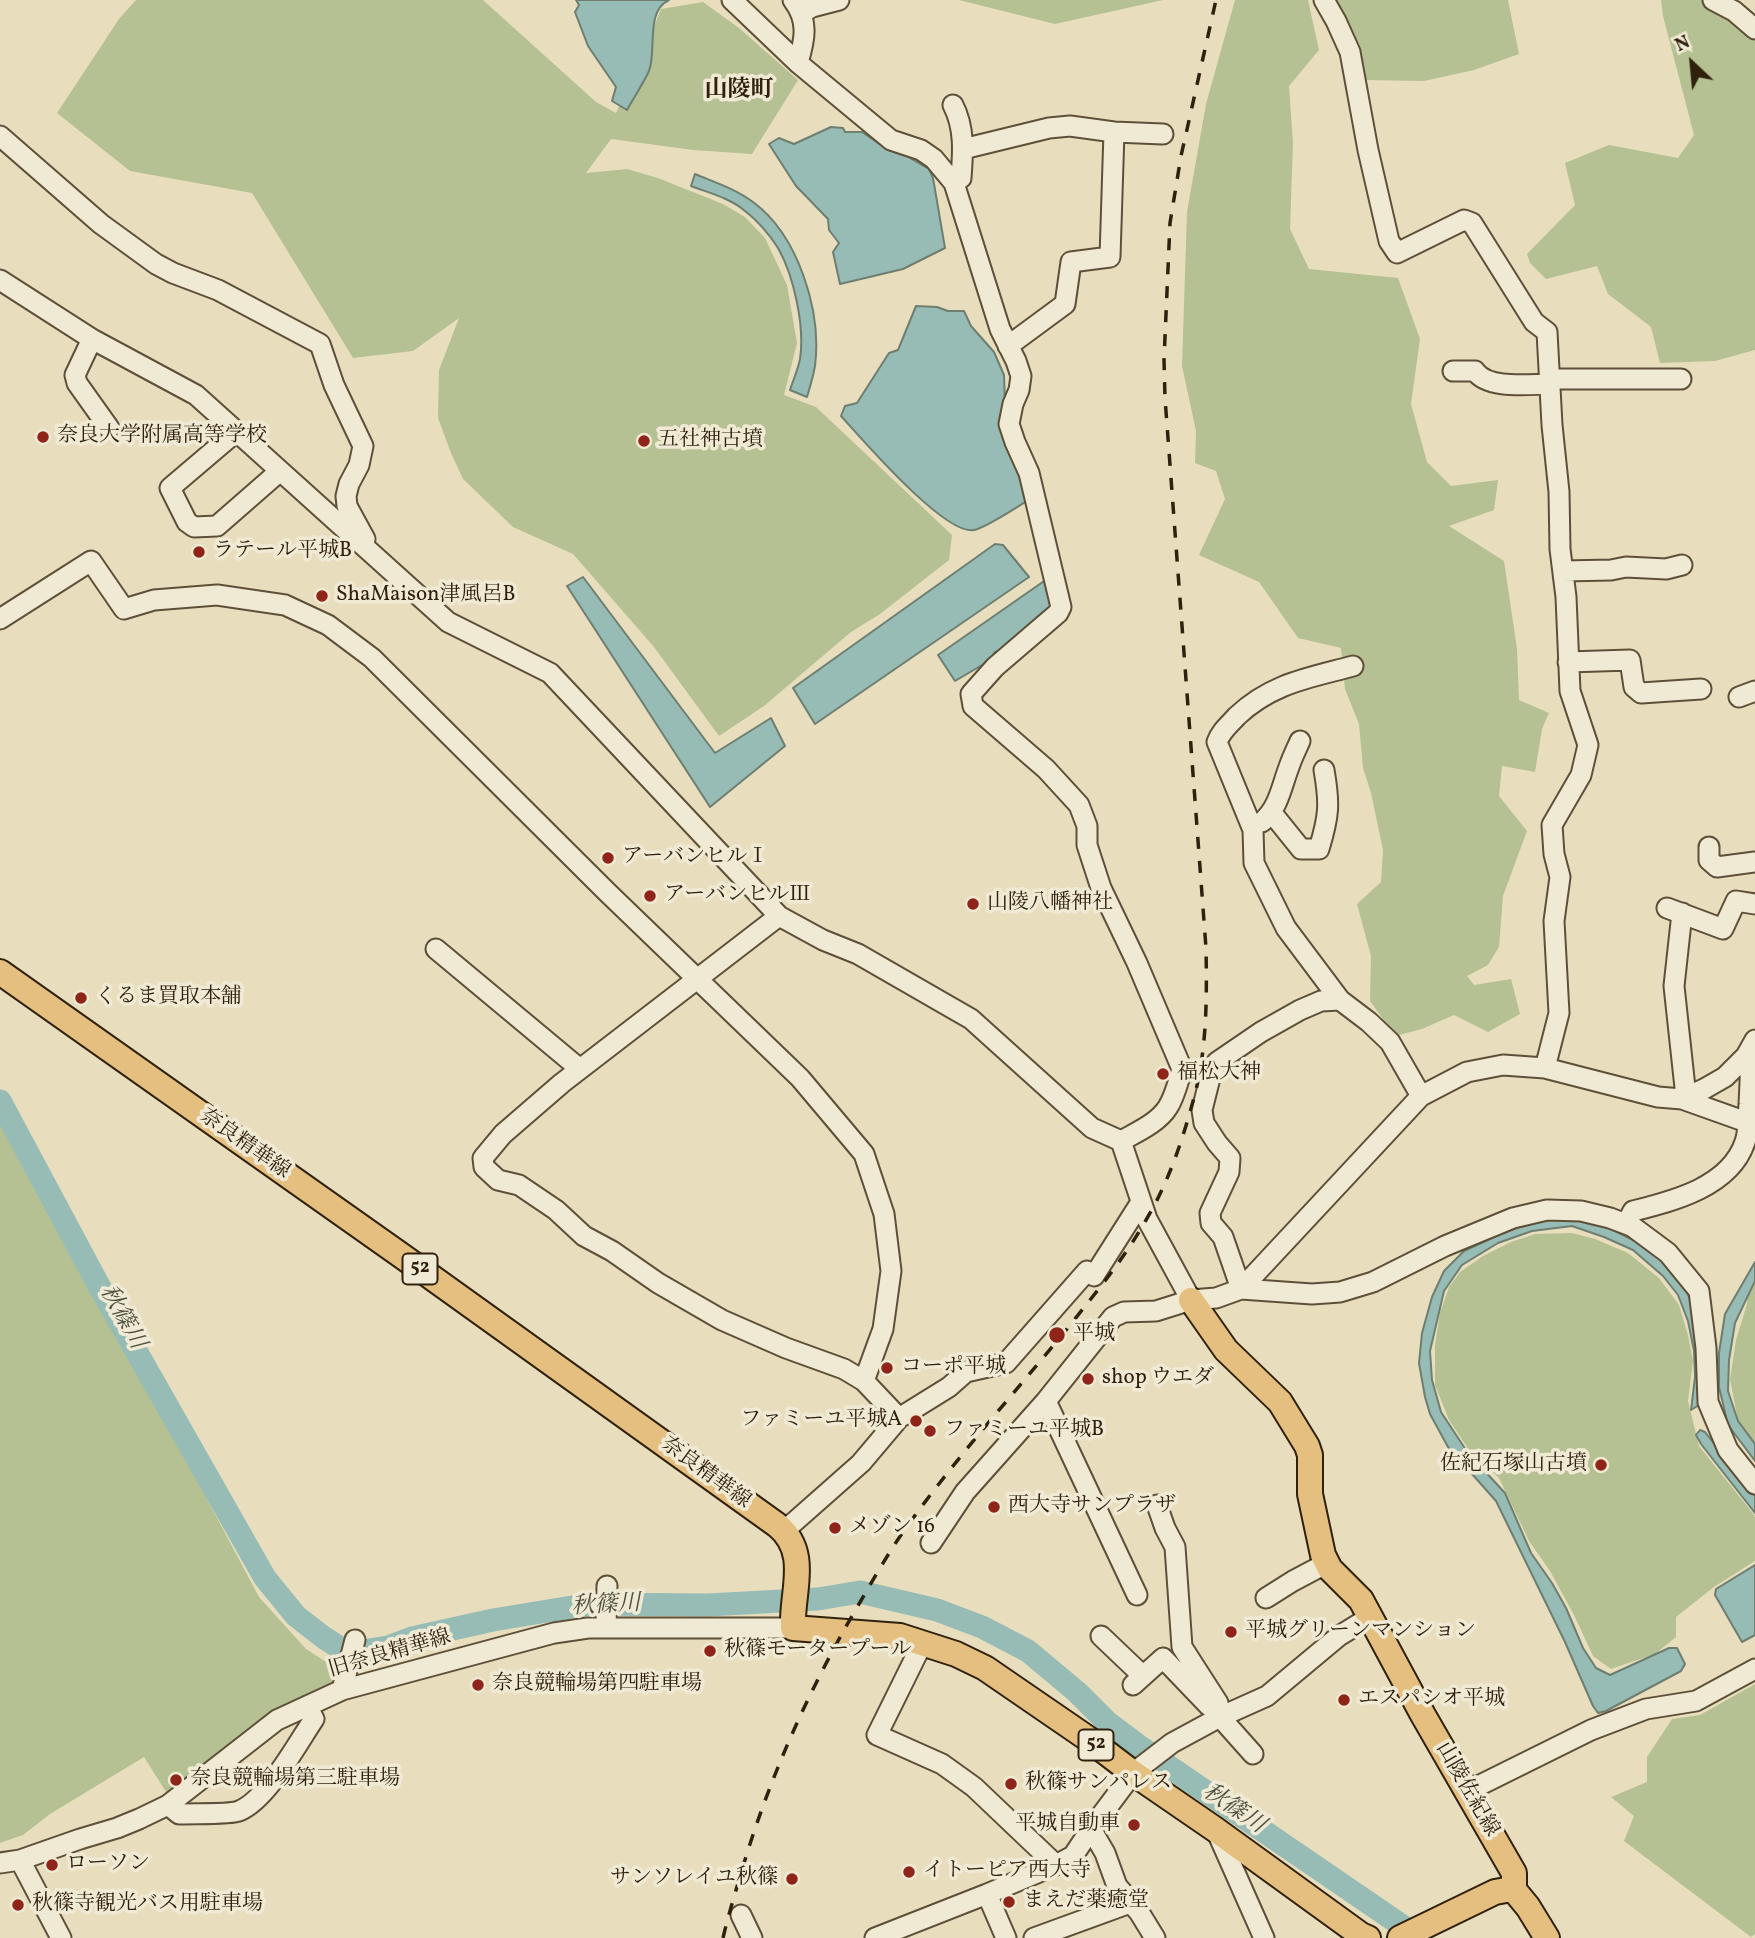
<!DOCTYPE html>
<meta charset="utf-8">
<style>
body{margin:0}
#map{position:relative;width:1755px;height:1938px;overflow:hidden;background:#e8debe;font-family:Vollkorn,serif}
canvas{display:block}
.north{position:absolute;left:1657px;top:28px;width:70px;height:70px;-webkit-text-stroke:5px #f0ead5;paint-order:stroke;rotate:334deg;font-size:19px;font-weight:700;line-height:28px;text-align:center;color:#30210c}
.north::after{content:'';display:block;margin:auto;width:24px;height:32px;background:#30210c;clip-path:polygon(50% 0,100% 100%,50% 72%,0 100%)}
</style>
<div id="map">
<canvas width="1755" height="1938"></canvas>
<div class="north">N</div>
</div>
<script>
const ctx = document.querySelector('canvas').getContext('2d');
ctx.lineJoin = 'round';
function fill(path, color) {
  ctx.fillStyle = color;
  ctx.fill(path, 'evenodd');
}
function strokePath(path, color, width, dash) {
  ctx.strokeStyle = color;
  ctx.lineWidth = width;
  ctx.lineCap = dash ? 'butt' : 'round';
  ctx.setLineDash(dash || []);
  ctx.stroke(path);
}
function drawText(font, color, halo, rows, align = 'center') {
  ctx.font = font + ' Vollkorn,"Noto Serif JP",serif';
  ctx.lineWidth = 7;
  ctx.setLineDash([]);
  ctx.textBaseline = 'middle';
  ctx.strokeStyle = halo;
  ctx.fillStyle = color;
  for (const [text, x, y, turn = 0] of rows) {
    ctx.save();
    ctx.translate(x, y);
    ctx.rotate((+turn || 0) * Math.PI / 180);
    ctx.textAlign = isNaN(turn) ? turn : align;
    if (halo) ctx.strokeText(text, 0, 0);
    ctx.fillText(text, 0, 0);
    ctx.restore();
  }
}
fill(new Path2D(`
 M136,0h347l113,102 20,11 26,-57 19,-47 42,-7 36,26 59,52 -46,74 -59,-4 -82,-11 -25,34 41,-4 31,9 65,26 22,13 20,21 22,47 10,58 -13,52 32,12 136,128 -3,25 -69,54 -29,18 -87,74 -45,30 -65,-89 -81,-93 -60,-27 -50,-48 -12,-26 -13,-35 1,-48 20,-52 -46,33 -60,7 -101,-165 -122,-22 -73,-58 62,-94z
 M959,0h204l-108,24z
 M1235,0h73l11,50 -30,36 4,57 -3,86 19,40 89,9 22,61 -9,65 16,58 24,24 47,-6 -4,30 -45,16 55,35 13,88 2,51 30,13 -7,16 -7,43 -33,-6 -3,30 28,35 -24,65 -4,51 -11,18 -21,11 7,9 37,-6 9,35 -32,18 -34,-17 -32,14 -27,7 -25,-35 1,-45 -14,-52 24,-22 2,-32 -12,-57 -8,-25 -4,-44 -14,-35 -4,-41 -43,-10 -39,-56 -60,-27 26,-56 -9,-28 -21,-8 1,-32 -14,-65 5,-154 19,-108z
 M1334,0h174l11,54 -45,16 -50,11 -60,-1 -4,-35z
 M1661,0h68l11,2 15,12v336l-40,11 -55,2 -9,-36 -43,-33 -11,-28 -51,13 -16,-16 -3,-9 48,-49 -10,-42 44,-18 69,13 16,-23 -31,-119z
 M0,1109l259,488 47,52 34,22 -1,13 -171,111 -24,-38 -94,57 -27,21 -23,8z
 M1572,1233l23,6 33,14 31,25 20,27 9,30 5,26 -5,40 11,45 56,70v45l-41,26 -38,30v20l-21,17 -44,15 -18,-13 -19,-41 -24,-44 -21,-30 -30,-63 -30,-28 -20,-30 -14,-35v-40l5,-32 9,-26 11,-15 23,-16 28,-14 24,-8z
 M1755,1283v161l-17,-23 -8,-42 6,-39 11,-36 1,-13z
 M1755,1684v250l-4,3 -127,-96 10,-25 -23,-19 36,-15v-25l25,-38 28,-4z`), '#b5c192');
const water = new Path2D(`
 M576,0h93c-24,11 -12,50 -20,71 -6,13 -15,26 -22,39l-15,-9 4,-14 -28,-41 -13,-34 4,-7z
 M831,127l12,1 2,4h17l25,17 16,5 26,15 4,9 12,70 -42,21 -63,15 -7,-32 6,-9 -10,-13 -1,-11 -32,-33 -27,-42 10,-6 15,6z
 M695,174c19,8 41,15 58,28 45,33 69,109 62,164 -2,11 -5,21 -8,31l-17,-7c3,-10 8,-20 10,-31 5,-32 -6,-83 -22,-111 -9,-14 -20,-27 -33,-37 -15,-13 -36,-18 -54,-25z
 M916,306l21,1 11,4h16l7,15 23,26 10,23 2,56 24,68c-11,7 -45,29 -56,31 -29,6 -112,-91 -133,-114l4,-10 12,-3 32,-50 9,-3z
 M995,544l8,1 26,32 -214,147 -22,-36z
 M583,577l132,176 56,-35 14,28 -75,61 -143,-221z
 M1047,579l9,29 -53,42 -8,2 -6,9 -34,20 -17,-26z
 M1570,1218l29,5 60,30 21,26 13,25 7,30 -1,71 -8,5 4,-33 -1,-26 -6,-30 -10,-26 -15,-19 -30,-26 -29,-13 -32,-11 -40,5 -34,12 -36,22 -18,26 -14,60 2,29 9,32 27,41 37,40 26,60 21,30 14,25 17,40 13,20 14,7 59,-27h8l8,16 -4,7 -75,40 -8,2 -5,-7 -28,-64 -69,-141 -48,-54 -18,-33 -5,-17 -6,-34 3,-30 10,-36 12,-26 20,-20 43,-20 36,-11z
 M1755,1262v19l-20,42 -6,37 -1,31 10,30 17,23v17l-27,-36 -9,-38v-34l6,-39z
 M1700,1430l5,2 50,64v17l-54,-69 -5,-9z
 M1755,1565v70l-13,7 -27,-47 1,-6z`);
fill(water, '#97bcb5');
strokePath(water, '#6e7e71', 2);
strokePath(new Path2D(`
 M0,1101l98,183 167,294 31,38 27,21 17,11 22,3 26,-4 24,-9 81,-18 97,-16 118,1 110,-6 42,-7 77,18 45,17 46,24 49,41 30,30 32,24 281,192`), '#97bcb5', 23);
const minor = new Path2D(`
 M732,0l66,63 93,77 30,10 13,9 20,24 46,146 16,32 5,15 -2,14 -6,14 -4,20 6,18 14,31 32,134 -3,6 -63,54 -24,27 2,12 73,63 33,36 8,21v19l14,43 36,75 45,106c-4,13 -7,27 -14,38 -10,16 -31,25 -47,34
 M793,0c16,21 12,39 5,63
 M1324,0l12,21 14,31 18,98 21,91 8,12 67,-33 8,3 62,99 13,10 5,93 7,67 1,57 6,48 4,94 18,54 -7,30 -29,50 2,29 6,23 -6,44 5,92 -14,55
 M1713,0l21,11 21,18
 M802,13l10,-6 27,-7
 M953,105c12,23 10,48 8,73l-7,5
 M0,136l101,88 55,40 17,9 45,17 102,54 14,41 29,61 -4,19 -10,19 -3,12 1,10 18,33 -1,1
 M963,149l86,-21 21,-2 44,6 49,2
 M0,280l92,59 104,56 252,227 102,51 229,243 44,24 35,14 113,65 121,109 29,13 26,78 44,81
 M92,339l-17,36 2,8 32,45
 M1008,346l57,-42 6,-42 39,-5 4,-125
 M1453,371h22c13,19 55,13 75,13
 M1550,379h131
 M237,431l-67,57 17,34 7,5 23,-1 63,-55
 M1563,571l48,-1 15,-3 40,2 16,-4
 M0,619l91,-58 33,48 30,-9 63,-5 68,10 43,20 44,33 235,234 193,186 64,76 20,60 7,57 -8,58 -19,52
 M1568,662l62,-2 4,27 7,6 60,-4
 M1353,666c-44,12 -81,17 -116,50 -8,9 -16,15 -20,26l36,88 1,33 32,65 54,72 29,22 21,20 31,54
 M1739,697l16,-6
 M1272,813l29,36h18c10,-33 11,-45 5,-79
 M1262,822c17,-15 19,-34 27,-55 3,-9 7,-17 11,-26
 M1709,847v13l8,7 38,-5
 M1667,908l56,21 13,-28 19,3
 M1682,913l-8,73 12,111
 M779,916l-217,167 -59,51 -20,24 1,9 14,13 21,5 37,25 28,26 28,15 46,32 64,37 64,28 58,21 20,12 35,37
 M436,949l144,120
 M1340,1000l-19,1 -21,9 -39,22 -44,30 -7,16 -8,32 2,13 13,20 13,15 -1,14 -19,41 1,10 12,14 18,52 71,5 28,-2 33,-10 72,-36 68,-28 34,-8 34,1 29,7 16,6 7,3 35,26 31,38 7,57 2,54 20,48 27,34
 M1682,1099l73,26
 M1626,1224l7,-13c40,-10 97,-24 112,-69 4,-11 3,-26 4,-38 1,-19 2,-36 1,-55
 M1046,1401l91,194
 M1157,1505l8,23 10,19 7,100 36,56 2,14 33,37
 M784,1531l77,-68 38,-45 50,-31 17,-15 40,-9 81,-92 7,5 47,-74
 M931,1543l34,-51 81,-91 67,-84 11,-5 32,-1 35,-11 25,-2 25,-9 180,-193 46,-24 36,-7 42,3 113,29 24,2 22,-10 21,-12 21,-21 9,-16
 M1266,1598l27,-17 34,-18
 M606,1628l1,-42
 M1101,1636l42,40
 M923,1642l-46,93 65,29 32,23 82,78
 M1133,1685l30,-27 46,48
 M342,1690l13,-50
 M1468,1791l123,-61 55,-21 50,-8 59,-32
 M168,1805l11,9c12,-1 50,1 60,-3 28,-11 58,-67 75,-92l-7,-13
 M1091,1829l14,24 12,33 22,26 16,26
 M1216,1830l48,108
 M20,1860l41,78
 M0,1863l20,-3 60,-21 37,-11 22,-9 29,-14 109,-85 65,-30 212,-57 34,-5h205
 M987,1894l19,44
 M741,1915l11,23
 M875,1938l112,-44 69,-29 17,-9 18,-27 42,-56 39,-30 48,-26 47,-21 72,-60 31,-19
 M1034,1938l96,-35`);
const major = new Path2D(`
 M0,972l402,284 375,269c34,28 14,67 16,103l107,8 56,18 29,14 102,70 46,35 83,57 145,105 7,3
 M1191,1300l35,50 54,52 27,44 3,9v39l13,61 7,14 31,31 62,115 91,158v17
 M1400,1938l95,-46 11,-2h8l14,17 19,31`);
strokePath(minor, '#5e5038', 23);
strokePath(major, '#30210c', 28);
strokePath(minor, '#f0ead5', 19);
strokePath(major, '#e4bf7f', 24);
strokePath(new Path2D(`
 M723,1938c5,-22 12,-44 18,-65 28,-95 68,-184 118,-269 14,-24 28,-49 44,-72 49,-69 106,-133 160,-198 29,-37 60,-73 83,-114 21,-35 35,-75 46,-115 15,-51 15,-104 14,-157l-41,-550 -1,-38 6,-137 11,-67 35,-156`), '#30210c', 3.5, [12, 12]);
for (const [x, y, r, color] of [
 [43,437,7,"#8f2418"],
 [644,441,7,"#8f2418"],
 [199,552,7,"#8f2418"],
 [322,596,7,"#8f2418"],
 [608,858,7,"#8f2418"],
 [650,896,7,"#8f2418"],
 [973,904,7,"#8f2418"],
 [81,998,7,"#8f2418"],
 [1163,1074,7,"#8f2418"],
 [1057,1335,9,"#8f2418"],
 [887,1368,7,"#8f2418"],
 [1088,1379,7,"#8f2418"],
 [916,1421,7,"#8f2418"],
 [930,1431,7,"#8f2418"],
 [1601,1465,7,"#8f2418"],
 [994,1507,7,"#8f2418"],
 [835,1528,7,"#8f2418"],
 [1231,1632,7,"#8f2418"],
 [710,1651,7,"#8f2418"],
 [478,1685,7,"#8f2418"],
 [1344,1700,7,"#8f2418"],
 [176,1780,7,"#8f2418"],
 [1011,1784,7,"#8f2418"],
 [1134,1825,7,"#8f2418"],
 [52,1865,7,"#8f2418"],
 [909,1872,7,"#8f2418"],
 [792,1879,7,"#8f2418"],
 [1009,1902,7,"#8f2418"],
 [18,1905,7,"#8f2418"]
]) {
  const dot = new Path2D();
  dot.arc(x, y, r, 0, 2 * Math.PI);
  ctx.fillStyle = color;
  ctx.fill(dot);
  strokePath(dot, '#f0ead5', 2.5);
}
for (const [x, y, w] of [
 [420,1269,35],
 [1096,1745,35]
]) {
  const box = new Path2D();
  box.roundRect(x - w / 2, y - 15.5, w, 31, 5);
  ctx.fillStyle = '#f0ead5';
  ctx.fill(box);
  strokePath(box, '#30210c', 2);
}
drawText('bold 19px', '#30210c', null, [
 ["52",420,1269],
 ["52",1096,1745]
]);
drawText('21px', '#30210c', '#f0ead5', [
 ["奈良大学附属高等学校",57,437],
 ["五社神古墳",658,441],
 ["ラテール平城B",213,552],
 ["ShaMaison津風呂B",336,596],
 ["アーバンヒルⅠ",622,858],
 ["アーバンヒルⅢ",664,896],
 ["山陵八幡神社",987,904],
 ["くるま買取本舗",95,998],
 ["福松大神",1177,1074],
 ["平城",1073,1335],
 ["コーポ平城",901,1368],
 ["shop ウエダ",1102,1379],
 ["ファミーユ平城A",902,1421,"right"],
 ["ファミーユ平城B",944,1431],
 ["佐紀石塚山古墳",1587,1465,"right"],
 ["西大寺サンプラザ",1008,1507],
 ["メゾン 16",849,1528],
 ["平城グリーンマンション",1245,1632],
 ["秋篠モータープール",724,1651],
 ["奈良競輪場第四駐車場",492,1685],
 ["エスパシオ平城",1358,1700],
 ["奈良競輪場第三駐車場",190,1780],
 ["秋篠サンパレス",1025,1784],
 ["平城自動車",1120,1825,"right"],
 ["ローソン",66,1865],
 ["イトーピア西大寺",923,1872],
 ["サンソレイユ秋篠",778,1879,"right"],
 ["まえだ薬癒堂",1023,1902],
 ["秋篠寺観光バス用駐車場",32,1905]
], 'left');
drawText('21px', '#30210c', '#f0ead5', [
 ["奈良精華線",244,1145,35],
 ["奈良精華線",705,1474,36],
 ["旧奈良精華線",390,1655,-16],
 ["山陵佐紀線",1466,1790,60]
]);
drawText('bold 23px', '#30210c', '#f0ead5', [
 ["山陵町",739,92]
]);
drawText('italic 23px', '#4f503f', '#f0ead5', [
 ["秋篠川",121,1318,61],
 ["秋篠川",606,1607,-3],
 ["秋篠川",1233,1810,34]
]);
</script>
